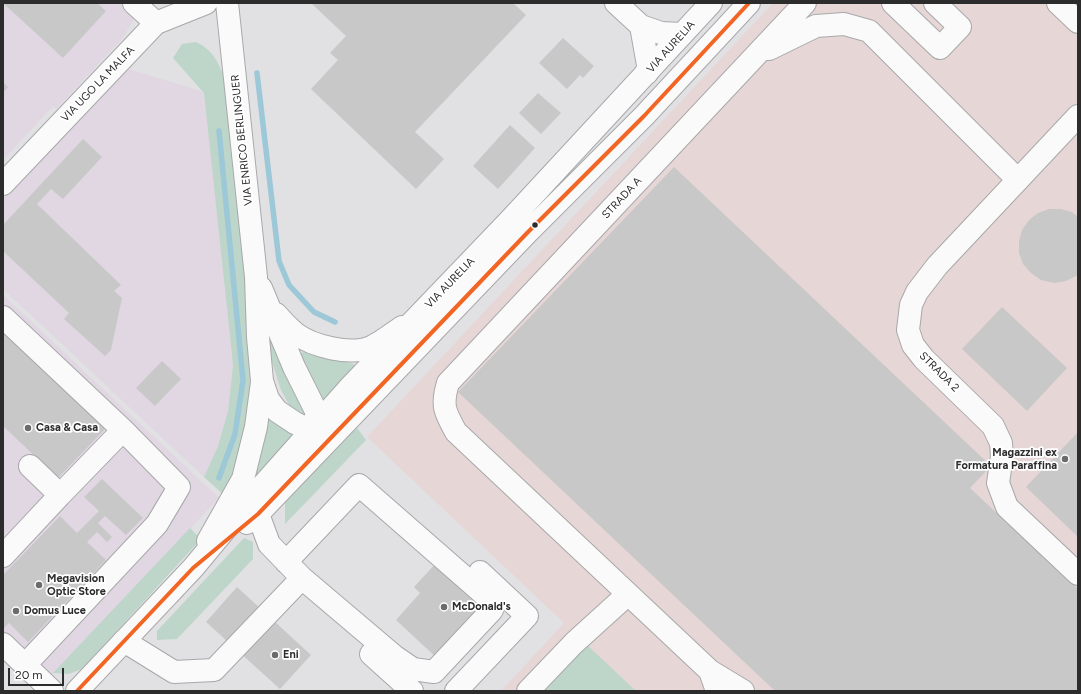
<!DOCTYPE html>
<style>
body{margin:0}
#map{position:relative;width:1081px;height:694px;overflow:hidden;background:#e1e0e3;font-family:Figtree,sans-serif}
canvas{display:block}
.frame{position:absolute;inset:0;border:4px solid #2c2c2d;pointer-events:none}
.scale{position:absolute;left:8px;top:668px;width:56px;height:18px;box-sizing:border-box;border:2px solid #2c2c2d;border-top:0;padding-left:5px;font-size:12px;line-height:14px;white-space:nowrap;color:#2c2c2d;-webkit-text-stroke:3px #fff;paint-order:stroke}
</style>
<div id="map">
<canvas width="1081" height="694"></canvas>
<div class="frame"></div>
<div class="scale">20 m</div>
</div>
<script>
const ctx = document.querySelector('canvas').getContext('2d');
ctx.lineJoin = 'round';
function fill(path, color) {
  ctx.fillStyle = color;
  ctx.fill(path, 'evenodd');
}
function strokePath(path, color, width, dash) {
  ctx.strokeStyle = color;
  ctx.lineWidth = width;
  ctx.lineCap = dash ? 'butt' : 'round';
  ctx.setLineDash(dash || []);
  ctx.stroke(path);
}
function drawText(font, color, halo, rows, align = 'center') {
  ctx.font = font + ' Figtree,sans-serif';
  ctx.lineWidth = 3.5;
  ctx.setLineDash([]);
  ctx.textBaseline = 'middle';
  ctx.strokeStyle = halo;
  ctx.fillStyle = color;
  for (const [text, x, y, turn = 0] of rows) {
    ctx.save();
    ctx.translate(x, y);
    ctx.rotate((+turn || 0) * Math.PI / 180);
    ctx.textAlign = isNaN(turn) ? turn : align;
    if (halo) ctx.strokeText(text, 0, 0);
    ctx.fillText(text, 0, 0);
    ctx.restore();
  }
}
fill(new Path2D(`
 M3,3h141l-22,36 -66,70 -3,-3 -50,54z
 M122,67l82,25 29,273 -5,46 -10,35 -14,31 -201,-188v-92z
 M3,295l216,203 -182,193 -34,-32z`), '#e0d7e2');
fill(new Path2D(`
 M773,3h305v688h-577l63,-68 -197,-186z`), '#e6d7d6');
fill(new Path2D(`
 M196,42c16,8 20,16 27,32l29,268 1,43 -6,55 -22,56 -21,-19 14,-31 10,-35 5,-46 -29,-272 -31,-35 9,-14z
 M269,337l38,78 -17,-8 -9,-17 -15,-47z
 M304,352l50,12v8l-31,32 -24,-50z
 M267,413l29,24 -44,43z
 M357,428l9,12 -81,84v-22z
 M190,528l11,11 -119,130 -13,5 -16,-1z
 M244,538l9,4v17l-76,80 -20,1v-9z
 M585,643l51,48h-93z`), '#bdd6c9');
strokePath(new Path2D(`
 M257,73l22,188 10,24 25,27 21,10
 M219,478l16,-44 8,-54 -24,-249`), '#9cc8d8', 5.5);
fill(new Path2D(`
 M3,3h94l9,8 -43,47z
 M311,3h202l13,12 -111,117 29,27 -28,30 -105,-100 27,-29 -8,-7 16,-17z
 M563,38l31,28 -11,12 -3,-3 -13,14 -28,-26z
 M3,82l5,5 -5,6z
 M538,93l23,20 -20,21 -22,-21z
 M510,125l25,23 -37,41 -25,-23z
 M83,139l19,18 -39,42 -12,-10 -14,15 84,81 -7,6 8,7 -11,52 -6,6 -41,-37 5,-6 -66,-62v-26z
 M674,167l317,299 -21,22 108,101v102h-303l-317,-299z
 M1049,209h12l11,3 6,5v58l-12,6 -12,2 -13,-3 -10,-7 -8,-9 -4,-11v-12l3,-11 7,-10 9,-7z
 M1002,307l65,61 -40,43 -65,-62z
 M3,331l102,98 -47,49 -55,-52z
 M162,361l19,18 -26,27 -19,-18z
 M1078,432v105l-52,-50z
 M102,479l41,39 -17,17 -21,-19 -7,7 14,14 -5,5 -10,-10 -10,10 19,18 -78,82 -19,-19 -5,5 -1,-1v-52l57,-59 17,17 22,-22 -15,-14z
 M437,562l42,38 3,14 -43,46 -43,-40 24,-27 -6,-6z
 M237,587l74,68 -31,34 -74,-67z`), '#c8c8c9');
const minor = new Path2D(`
 M134,3l22,20
 M227,3l29,274 2,60 4,44 6,18 9,12 18,12 9,4 27,-4
 M616,3l25,23 20,7 21,1
 M893,3l47,45 20,-21 -25,-24
 M1058,3l20,19
 M641,26l7,39 -1,8
 M769,49l47,-23 28,-2 25,7 149,149
 M1078,116l-141,150 -20,26 -6,13 -3,25 5,15 11,14 69,67 8,17 1,13 -4,27 9,24 71,67
 M3,184l153,-161 50,-20
 M261,288l33,79 22,44 1,24 -1,4
 M276,314c6,7 13,14 20,20 17,12 54,22 75,13 11,-5 21,-13 31,-20
 M3,317l120,113
 M208,541l35,-62 13,-52 6,-45
 M3,556l57,-61 -30,-29
 M286,562l73,-77 127,111 6,14 -58,62 -21,-3 -19,-13 -92,-78
 M124,641l50,31 40,-2 88,-92 -33,-34 -11,-30
 M3,644l49,47
 M371,654l41,37
 M25,665l132,-141 22,-37 -56,-57 -63,65
 M710,671l33,20
 M456,691l71,-75 -47,-44
 M528,691l46,-48 54,-49
 M717,691l-7,-20 -254,-239c-11,-20 -15,-26 -8,-49l357,-380`);
const major = new Path2D(`
 M247,523l11,-9 269,-281 117,-117 105,-113
 M77,691l116,-123 54,-65 104,-117 161,-168 199,-215`);
strokePath(minor, '#a8a8aa', 24);
strokePath(major, '#a8a8aa', 24);
strokePath(minor, '#fafafb', 22);
strokePath(major, '#fafafb', 22);
strokePath(new Path2D(`
 M77,691l116,-123 65,-54 269,-281 117,-117 105,-113`), '#f26522', 4);
for (const [x, y, r, color] of [
 [535,225,3.5,"#2c2c2d"],
 [28,428,4,"#6b6b6d"],
 [1065,459,4,"#6b6b6d"],
 [39,585,4,"#6b6b6d"],
 [444,607,4,"#6b6b6d"],
 [16,611,4,"#6b6b6d"],
 [275,655,4,"#6b6b6d"]
]) {
  const dot = new Path2D();
  dot.arc(x, y, r, 0, 2 * Math.PI);
  ctx.fillStyle = color;
  ctx.fill(dot);
  strokePath(dot, '#fff', 1.5);
}
drawText('11px', '#2c2c2d', '#fff', [
 ["VIA AURELIA",671,47,-48],
 ["VIA UGO LA MALFA",98,84,-46],
 ["VIA ENRICO BERLINGUER",242,140,-96],
 ["STRADA A",622,198,-47],
 ["VIA AURELIA",450,283,-46],
 ["STRADA 2",939,372,45]
]);
drawText('bold 11px', '#2c2c2d', '#fff', [
 ["Casa & Casa",36,428],
 ["Magazzini ex",1057,453,"right"],
 ["Formatura Paraffina",1057,466,"right"],
 ["Megavision",47,579],
 ["Optic Store",47,592],
 ["McDonald's",452,607],
 ["Domus Luce",24,611],
 ["Eni",283,655]
], 'left');
</script>
